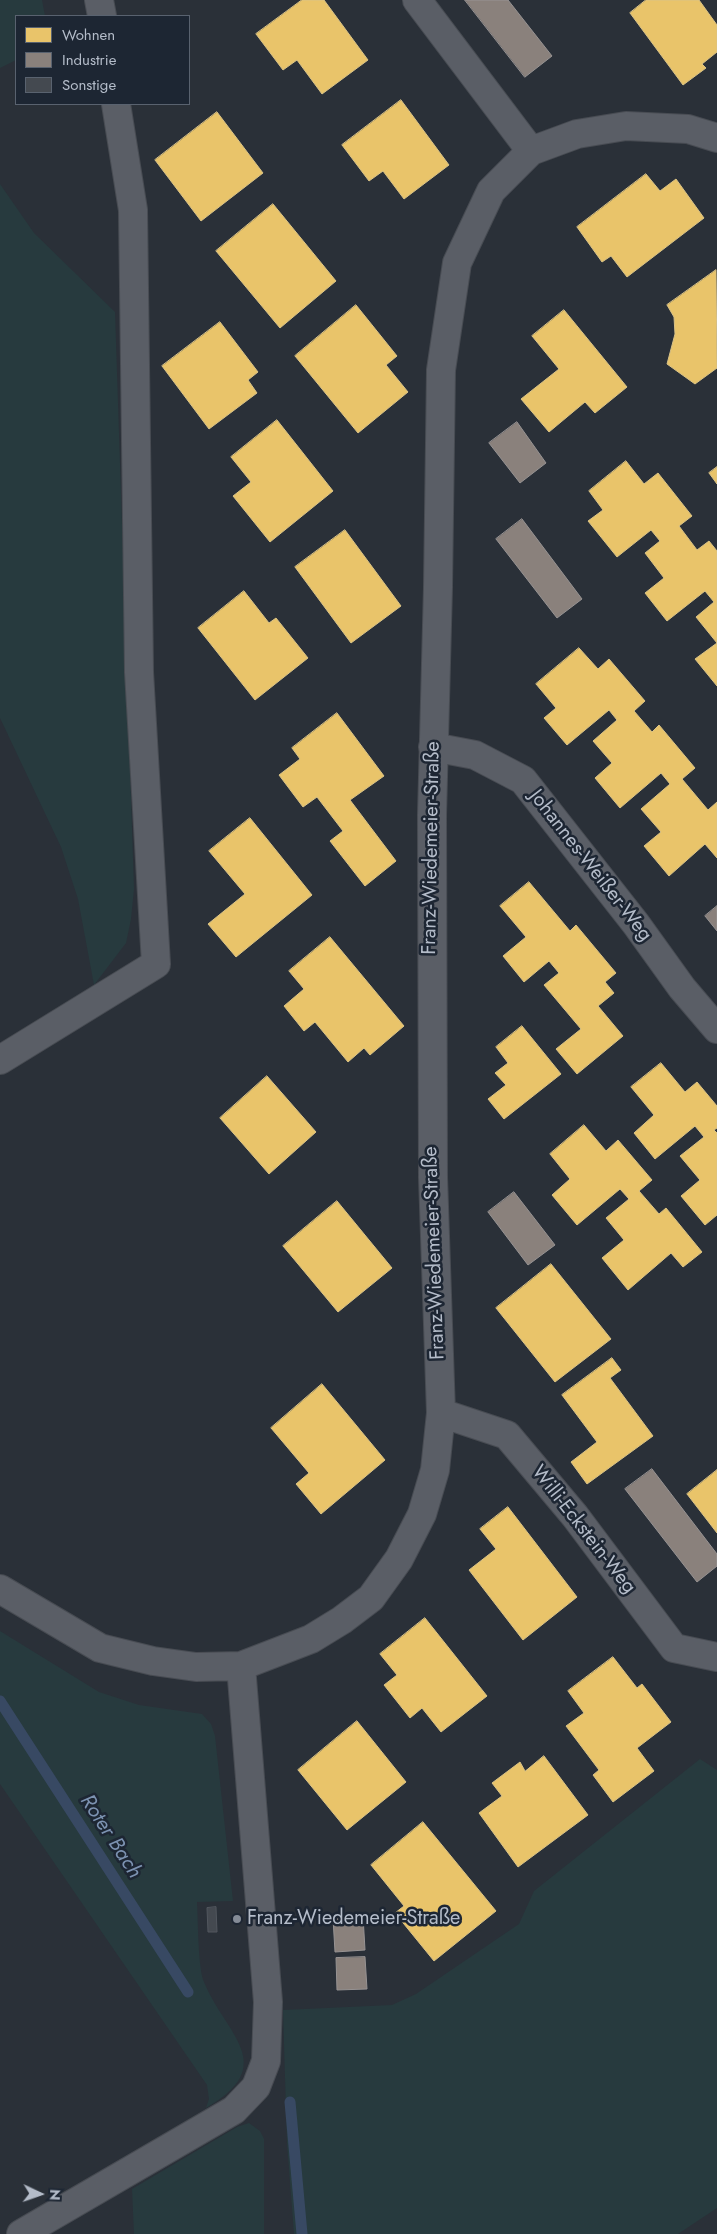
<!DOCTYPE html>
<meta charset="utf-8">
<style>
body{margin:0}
#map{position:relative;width:717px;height:2234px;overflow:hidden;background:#2a3038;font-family:Jost,sans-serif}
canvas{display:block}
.legend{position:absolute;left:15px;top:15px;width:175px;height:90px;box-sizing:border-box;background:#1d2633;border:1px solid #59626f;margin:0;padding:6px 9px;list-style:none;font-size:15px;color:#b4bcc9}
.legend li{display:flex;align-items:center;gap:10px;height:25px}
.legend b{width:25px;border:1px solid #59626f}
.north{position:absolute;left:15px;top:2169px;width:50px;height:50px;-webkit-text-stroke:4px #1d2633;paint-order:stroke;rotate:93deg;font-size:14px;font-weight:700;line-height:20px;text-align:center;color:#b4bcc9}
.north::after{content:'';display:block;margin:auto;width:18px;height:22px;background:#b4bcc9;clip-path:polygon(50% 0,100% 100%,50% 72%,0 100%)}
</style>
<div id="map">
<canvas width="717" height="2234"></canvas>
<ul class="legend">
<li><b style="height:14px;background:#e9c46a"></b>Wohnen</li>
<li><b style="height:14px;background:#8a817c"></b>Industrie</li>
<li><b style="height:14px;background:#444950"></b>Sonstige</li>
</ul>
<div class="north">N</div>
</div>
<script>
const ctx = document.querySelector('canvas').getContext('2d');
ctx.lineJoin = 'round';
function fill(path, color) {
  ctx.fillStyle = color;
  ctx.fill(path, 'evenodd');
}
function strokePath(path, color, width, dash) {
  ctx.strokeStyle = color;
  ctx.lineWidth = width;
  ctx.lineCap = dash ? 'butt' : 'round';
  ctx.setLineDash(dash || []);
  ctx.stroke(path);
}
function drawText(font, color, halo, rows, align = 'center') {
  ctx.font = font + ' Jost,sans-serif';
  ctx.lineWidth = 5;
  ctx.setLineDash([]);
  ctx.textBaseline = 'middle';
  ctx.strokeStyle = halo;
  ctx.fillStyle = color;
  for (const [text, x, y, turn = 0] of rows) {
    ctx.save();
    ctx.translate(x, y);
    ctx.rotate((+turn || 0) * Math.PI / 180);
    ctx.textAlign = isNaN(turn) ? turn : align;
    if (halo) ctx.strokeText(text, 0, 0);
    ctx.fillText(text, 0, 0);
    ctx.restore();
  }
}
fill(new Path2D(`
 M0,0h42l3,16h-29v44l-16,8z
 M0,184l34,49 81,79 19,577 -3,30 -5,24 -32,42 -16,-86 -17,-52 -61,-129z
 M0,1631l99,61 40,13 63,9 9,10 4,12 18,165 -36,1c1,16 1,67 7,80 21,52 77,83 2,126l3,-9 -2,-14 -207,-301z
 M700,1759l17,11v438l-39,26h-384l-7,-91 -4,-133 109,-5 24,-11 103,-70 15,-33z
 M249,2123l11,8 4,8v95h-130l-2,-45 105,-62z`), '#273a3e');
const homes = new Path2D(`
 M302,0h22l44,60 -46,34 -25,-34 -14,10 -27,-36z
 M646,0h53l18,25v27l-15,12 4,4 -23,17 -53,-72z
 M401,100l48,65 -45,34 -21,-28 -14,10 -27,-36z
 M217,112l46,61 -62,48 -46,-61z
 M646,174l14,17 16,-12 28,39 -77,59 -16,-21 -9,6 -25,-35z
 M273,204l63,77 -56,47 -64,-77z
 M716,270l1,98 -22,16 -28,-20 8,-30 -1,-17 -7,-12z
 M356,305l41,51 -11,9 22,27 -50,41 -63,-77z
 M564,310l63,77 -32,26 -10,-11 -36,30 -28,-33 38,-30 -27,-33z
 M220,322l38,50 -10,8 9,13 -48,36 -47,-63z
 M277,420l56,71 -63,51 -37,-46 18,-14 -20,-25z
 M626,461l18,23 14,-11 34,43 -13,10 18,24 12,-9 8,10v135l-22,-27 22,-16 -21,-26 18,-15 -9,-11 -38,30 -22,-28 19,-15 -19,-25 15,-12 -9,-11 -34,27 -29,-36 15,-11 -14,-19z
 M717,467v17l-8,-11z
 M345,530l56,76 -50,37 -56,-76z
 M244,591l25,32 7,-5 32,40 -53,42 -57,-72z
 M579,648l19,21 11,-10 36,42 -11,10 18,21 7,-7 36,43 -13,11 26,31 9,-8v56l-12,-14 -36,32 -25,-30 17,-14 -20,-23 29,-25 -9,-11 -41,35 -25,-30 17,-15 -19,-22 24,-21 -8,-10 -42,35 -23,-27 12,-10 -20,-24z
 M337,713l47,63 -34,24 46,61 -31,25 -35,-45 13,-10 -26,-34 -14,10 -24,-32 21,-16 -8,-11z
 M250,818l62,77 -76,62 -28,-33 37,-30 -36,-43z
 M529,882l41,49 6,-6 40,48 -11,9 9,11 -16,13 25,30 -46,38 -21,-25 25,-20 -37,-44 15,-12 -10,-12 -25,21 -21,-26 23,-19 -26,-31z
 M330,937l74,89 -34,29 -6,-7 -16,14 -33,-40 -11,9 -20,-25 20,-17 -15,-18z
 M522,1026l39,48 -57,45 -16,-20 18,-14 -11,-12 13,-10 -12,-16z
 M661,1063l24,29 12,-10 20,24v22l-3,2 3,3v82l-12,10 -24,-29 19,-16 -20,-24 24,-19 -9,-11 -40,33 -21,-26 20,-18 -23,-28z
 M267,1076l49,56 -47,42 -49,-56z
 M584,1125l22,26 12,-11 34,40 -13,11 20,23 7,-6 36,44 -19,15 -12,-14 -43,37 -26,-32 22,-18 -18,-22 23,-19 -9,-10 -43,36 -25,-30 18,-16 -20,-25z
 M337,1201l55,67 -54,44 -55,-66z
 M551,1264l60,75 -56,43 -59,-74z
 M612,1358l9,12 -11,8 43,58 -66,48 -16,-22 26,-20 -35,-47z
 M322,1384l63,76 -64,54 -25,-30 13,-11 -38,-45z
 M717,1470v63l-30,-39z
 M508,1507l69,90 -54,43 -54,-70 27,-21 -16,-20z
 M425,1618l62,78 -46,36 -19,-24 -12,10 -26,-33 13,-10 -17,-21z
 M613,1657l24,31 5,-4 29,38 -34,26 17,23 -41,31 -20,-27 6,-5 -33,-44 18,-13 -16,-22z
 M357,1721l49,61 -59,48 -49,-60z
 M544,1756l44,59 -70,52 -39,-54 23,-17 -10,-13 28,-21 5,9z
 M423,1822l73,89 -62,50 -39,-48 9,-7 -33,-41z`);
fill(homes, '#e9c46a');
strokePath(homes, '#d9c286', 1);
const industry = new Path2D(`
 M465,0h43l44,56 -27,21z
 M517,422l29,41 -26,20 -31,-40z
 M522,519l60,80 -25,19 -61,-79z
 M717,906v25l-12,-15z
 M514,1192l41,53 -27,20 -40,-53z
 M652,1469l65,85v12l-20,16 -72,-93z
 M363,1916l2,34 -30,2 -2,-34z
 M365,1957l2,32 -30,1 -1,-32z`);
fill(industry, '#8a817c');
strokePath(industry, '#979393', 1);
strokePath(new Path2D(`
 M0,1701l188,291
 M290,2102l12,132`), '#384963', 11);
const building = new Path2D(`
 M216,1907l1,25h-9l-1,-24z`);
fill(building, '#444950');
strokePath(building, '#52575f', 1);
const minor = new Path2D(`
 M99,0l3,16
 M417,0l114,151
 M433,747l42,8 48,25 113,144 46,64 35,41
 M0,1060l156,-96 -17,-292 -6,-462 -17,-106
 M441,1413l66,22 68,81 99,132 43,9
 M0,1589l100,59 53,13 43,6 45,-1 70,-27 31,-19 29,-22 28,-39 23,-45 13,-44 6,-57 -8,-236 -1,-362 6,-228 3,-217 16,-107 34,-72 40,-40 46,-17 49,-8 62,3 29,9
 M21,2234l213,-124 22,-23 10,-26 2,-59 -27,-336`);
strokePath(minor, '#484c53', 30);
strokePath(minor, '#5a5e66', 28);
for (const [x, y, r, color] of [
 [237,1919,5,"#848b96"]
]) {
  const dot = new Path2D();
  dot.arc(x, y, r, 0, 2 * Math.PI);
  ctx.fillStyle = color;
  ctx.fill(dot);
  strokePath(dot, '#1d2633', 2);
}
drawText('20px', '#b4bcc9', '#1d2633', [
 ["Franz-Wiedemeier-Straße",432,848,-89],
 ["Johannes-Weißer-Weg",590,866,52],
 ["Franz-Wiedemeier-Straße",435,1253,-92],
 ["Willi-Eckstein-Weg",583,1530,52]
]);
drawText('20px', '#b4bcc9', '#1d2633', [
 ["Franz-Wiedemeier-Straße",247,1919]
], 'left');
drawText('italic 21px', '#7c92b1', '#1d2633', [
 ["Roter Bach",110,1837,57]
]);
</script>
